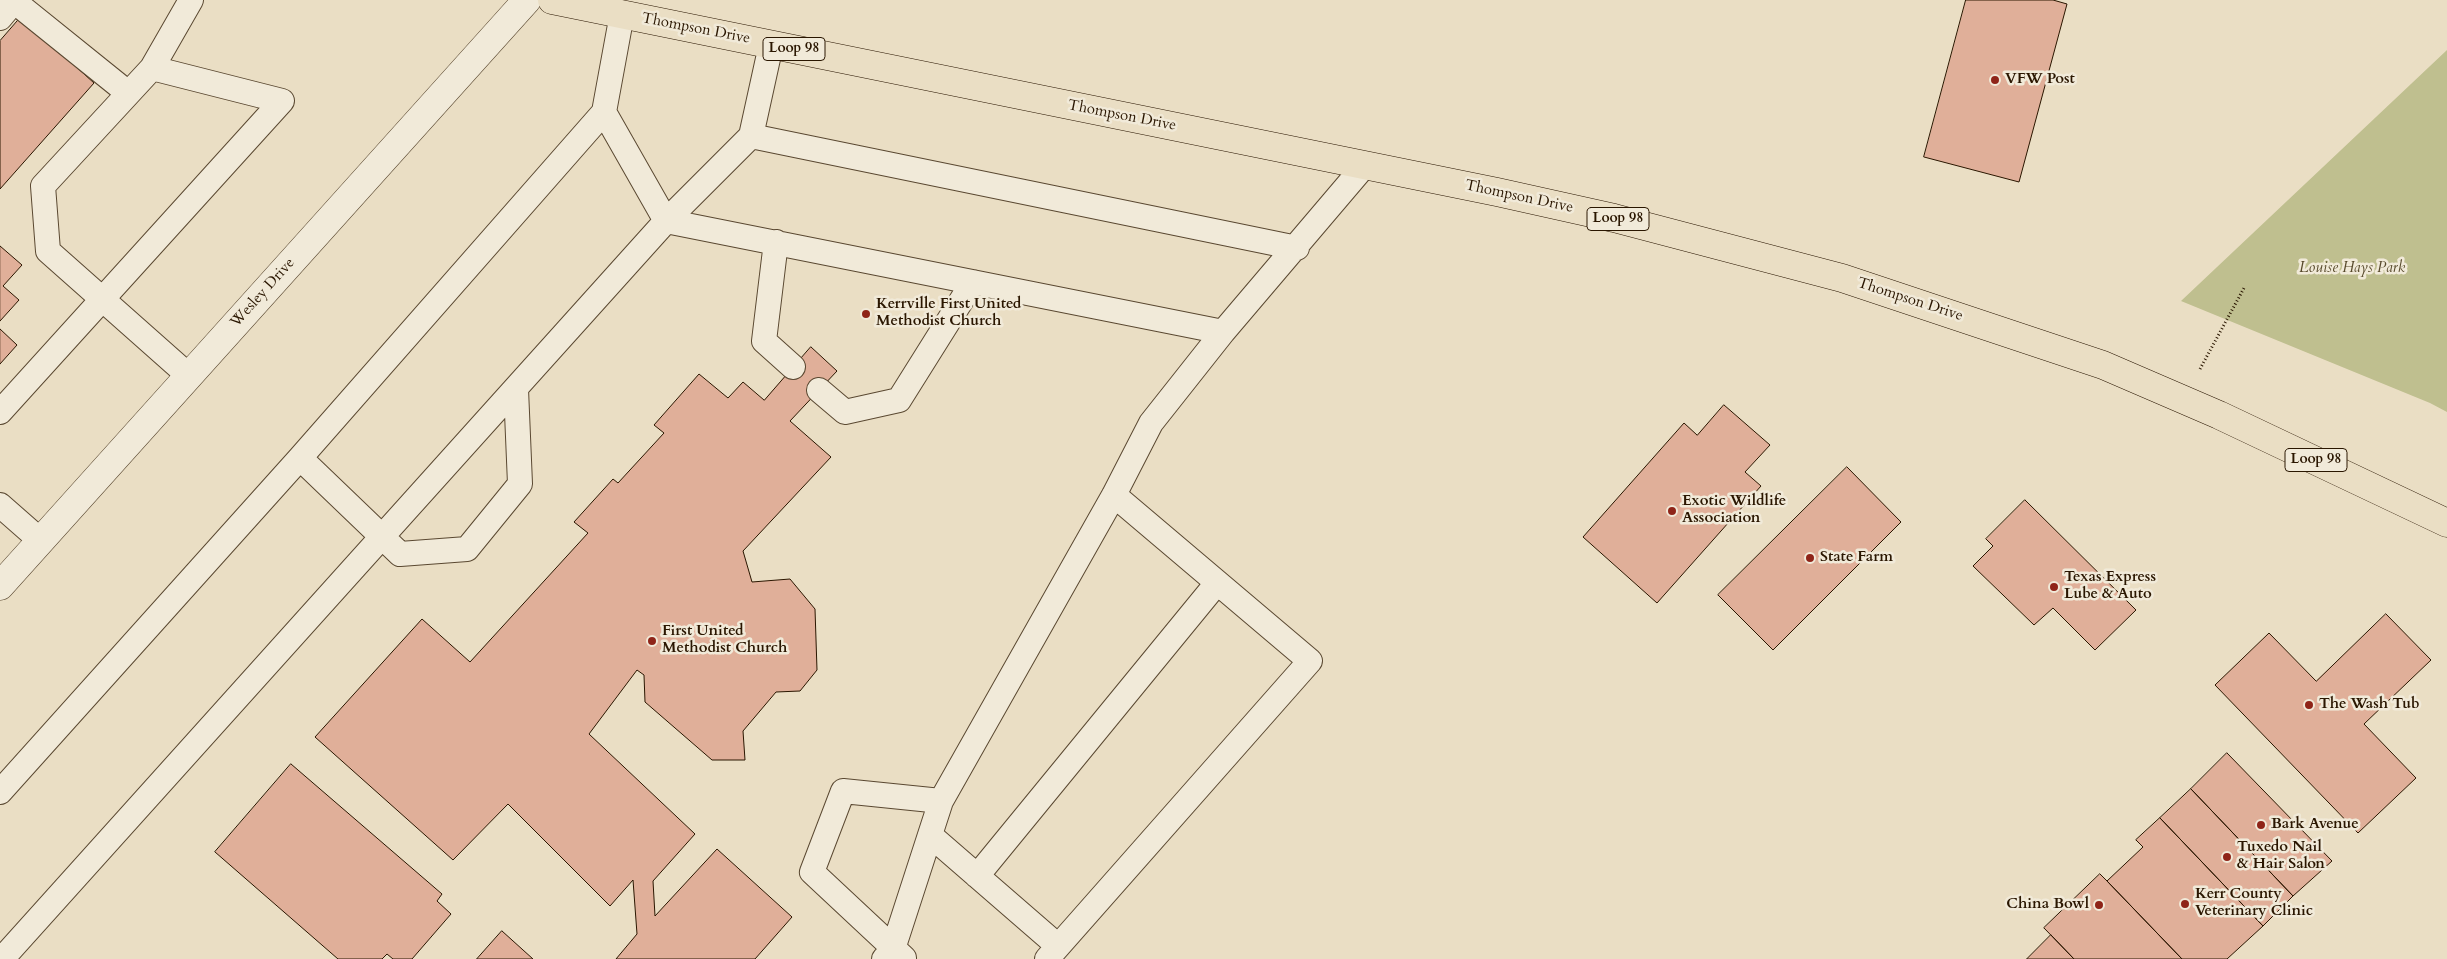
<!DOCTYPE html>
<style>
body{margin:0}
canvas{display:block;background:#eadec4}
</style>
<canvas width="2447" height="959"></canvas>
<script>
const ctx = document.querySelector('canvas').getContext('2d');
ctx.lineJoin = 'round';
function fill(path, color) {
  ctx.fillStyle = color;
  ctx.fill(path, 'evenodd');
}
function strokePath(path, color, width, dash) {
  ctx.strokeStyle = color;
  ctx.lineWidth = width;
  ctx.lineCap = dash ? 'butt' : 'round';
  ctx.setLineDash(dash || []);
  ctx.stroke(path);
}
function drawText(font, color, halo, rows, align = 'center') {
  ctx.font = font + ' Cardo,serif';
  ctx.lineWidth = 5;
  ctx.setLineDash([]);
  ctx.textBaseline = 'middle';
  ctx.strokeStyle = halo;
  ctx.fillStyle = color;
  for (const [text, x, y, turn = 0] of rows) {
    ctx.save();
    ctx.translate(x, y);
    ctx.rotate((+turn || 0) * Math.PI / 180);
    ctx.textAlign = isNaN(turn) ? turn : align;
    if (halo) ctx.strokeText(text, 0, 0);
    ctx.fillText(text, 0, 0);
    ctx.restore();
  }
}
fill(new Path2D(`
 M2447,50v362l-17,-9 -249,-102z`), '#bfbf8f');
const building = new Path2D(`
 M1966,0h87l14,4 -48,178 -95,-25z
 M21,17l73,66 -94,106v-148z
 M0,246l22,19 -19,21 16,14 -19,21z
 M0,329l17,16 -17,19z
 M811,347l26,24 -47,50 41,36 -88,94 9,31 38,-3 25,30 2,61 -17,21 -24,1 -33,39 2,29h-33l-67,-58 -1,-27 -7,-5 -48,64 106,100 -42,47 2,35 62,-67 75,68 -37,42h-139l21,-25 -4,-54 -23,26 -102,-102 -55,56 -138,-123 107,-118 48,43 118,-129 -14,-11 39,-43 5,4 46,-50 -10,-8 45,-51 29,24 15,-16 21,18z
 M1724,405l46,40 -25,27 16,14 -104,117 -74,-66 101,-114 13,12z
 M1847,467l54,55 -128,128 -55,-55z
 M2025,500l111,110 -41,40 -42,-42 -19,17 -61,-59 20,-20 -7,-7z
 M2386,614l45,46 -67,64 52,54 -58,55 -143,-148 54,-52 47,48z
 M2227,753l105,108 -39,35 -102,-107z
 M291,764l151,130 -5,7 14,13 -39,45h-19l-6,-5 -5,5h-44l-123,-107z
 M2191,789l102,107 -30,30 -103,-108z
 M2160,818l103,108 -36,33h-45l-75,-78 36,-34 -7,-7z
 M2100,874l7,7 75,78h-108l-30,-31z
 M502,931l31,28h-56z
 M2051,935l23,24h-47z`);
fill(building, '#e0af99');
strokePath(building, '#2a1600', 1);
const lane = new Path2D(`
 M15,2l113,91
 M0,18l15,-18
 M604,112l62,109 557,111
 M751,136l546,112
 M776,242l-12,99 29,26
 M189,376l-141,-125 -5,-65 109,-118 39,-68
 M819,390l26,22 54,-12 74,-118
 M0,412l282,-311 -130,-33
 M300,458l100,96 67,-5 53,-65 -4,-95
 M0,505l41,36
 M0,792l300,-334 304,-346 18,-98
 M930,835l128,111
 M977,876l240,-293
 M904,958l-92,-86 31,-81 98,10
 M2,959l664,-738 85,-85 20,-91
 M884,959l9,-10 48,-148 173,-306 37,-72 72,-91 142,-167
 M1047,959l263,-298 -196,-166`);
const street = new Path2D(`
 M0,586l527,-586`);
const primary = new Path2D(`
 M552,0l945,192 117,26 228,60 261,87 116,50 228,108`);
strokePath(lane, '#5a4831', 26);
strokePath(street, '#5a4831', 29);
strokePath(primary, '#2a1600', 29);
strokePath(new Path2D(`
 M2200,369l44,-81`), '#2a1600', 3, [1, 2.5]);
strokePath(lane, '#f1ead9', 24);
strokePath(street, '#f1ead9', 28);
strokePath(primary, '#eadec4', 28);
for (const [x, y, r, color] of [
 [1995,80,5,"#8f2418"],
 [866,314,5,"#8f2418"],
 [1672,511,5,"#8f2418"],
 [1810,558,5,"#8f2418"],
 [2054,587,5,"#8f2418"],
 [652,641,5,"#8f2418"],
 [2309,705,5,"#8f2418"],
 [2261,825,5,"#8f2418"],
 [2227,857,5,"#8f2418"],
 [2185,904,5,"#8f2418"],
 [2099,905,5,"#8f2418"]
]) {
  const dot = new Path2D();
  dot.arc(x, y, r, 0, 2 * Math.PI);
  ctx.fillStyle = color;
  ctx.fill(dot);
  strokePath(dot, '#f1ead9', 2);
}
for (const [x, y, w] of [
 [794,49,62],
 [1618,219,62],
 [2316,460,62]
]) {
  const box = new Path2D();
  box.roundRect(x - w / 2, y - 11.5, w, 23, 4);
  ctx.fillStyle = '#f1ead9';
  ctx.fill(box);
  strokePath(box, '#2a1600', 1);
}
drawText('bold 14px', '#2a1600', null, [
 ["Loop 98",794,49],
 ["Loop 98",1618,219],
 ["Loop 98",2316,460]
]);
drawText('15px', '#2a1600', '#f1ead9', [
 ["Thompson Drive",696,29,11],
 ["Thompson Drive",1122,116,11],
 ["Thompson Drive",1519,197,12],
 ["Wesley Drive",263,293,-48],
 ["Thompson Drive",1910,300,18]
]);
drawText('bold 15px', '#2a1600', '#f1ead9', [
 ["VFW Post",2005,80],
 ["Kerrville First United",876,305],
 ["Methodist Church",876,322],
 ["Exotic Wildlife",1682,502],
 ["Association",1682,519],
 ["State Farm",1820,558],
 ["Texas Express",2064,578],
 ["Lube & Auto",2064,595],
 ["First United",662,632],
 ["Methodist Church",662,649],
 ["The Wash Tub",2319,705],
 ["Bark Avenue",2271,825],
 ["Tuxedo Nail",2237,848],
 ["& Hair Salon",2237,865],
 ["Kerr County",2195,895],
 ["Veterinary Clinic",2195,912],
 ["China Bowl",2089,905,"right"]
], 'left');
drawText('italic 15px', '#57492b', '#f1ead9', [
 ["Louise Hays Park",2352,269]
]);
</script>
